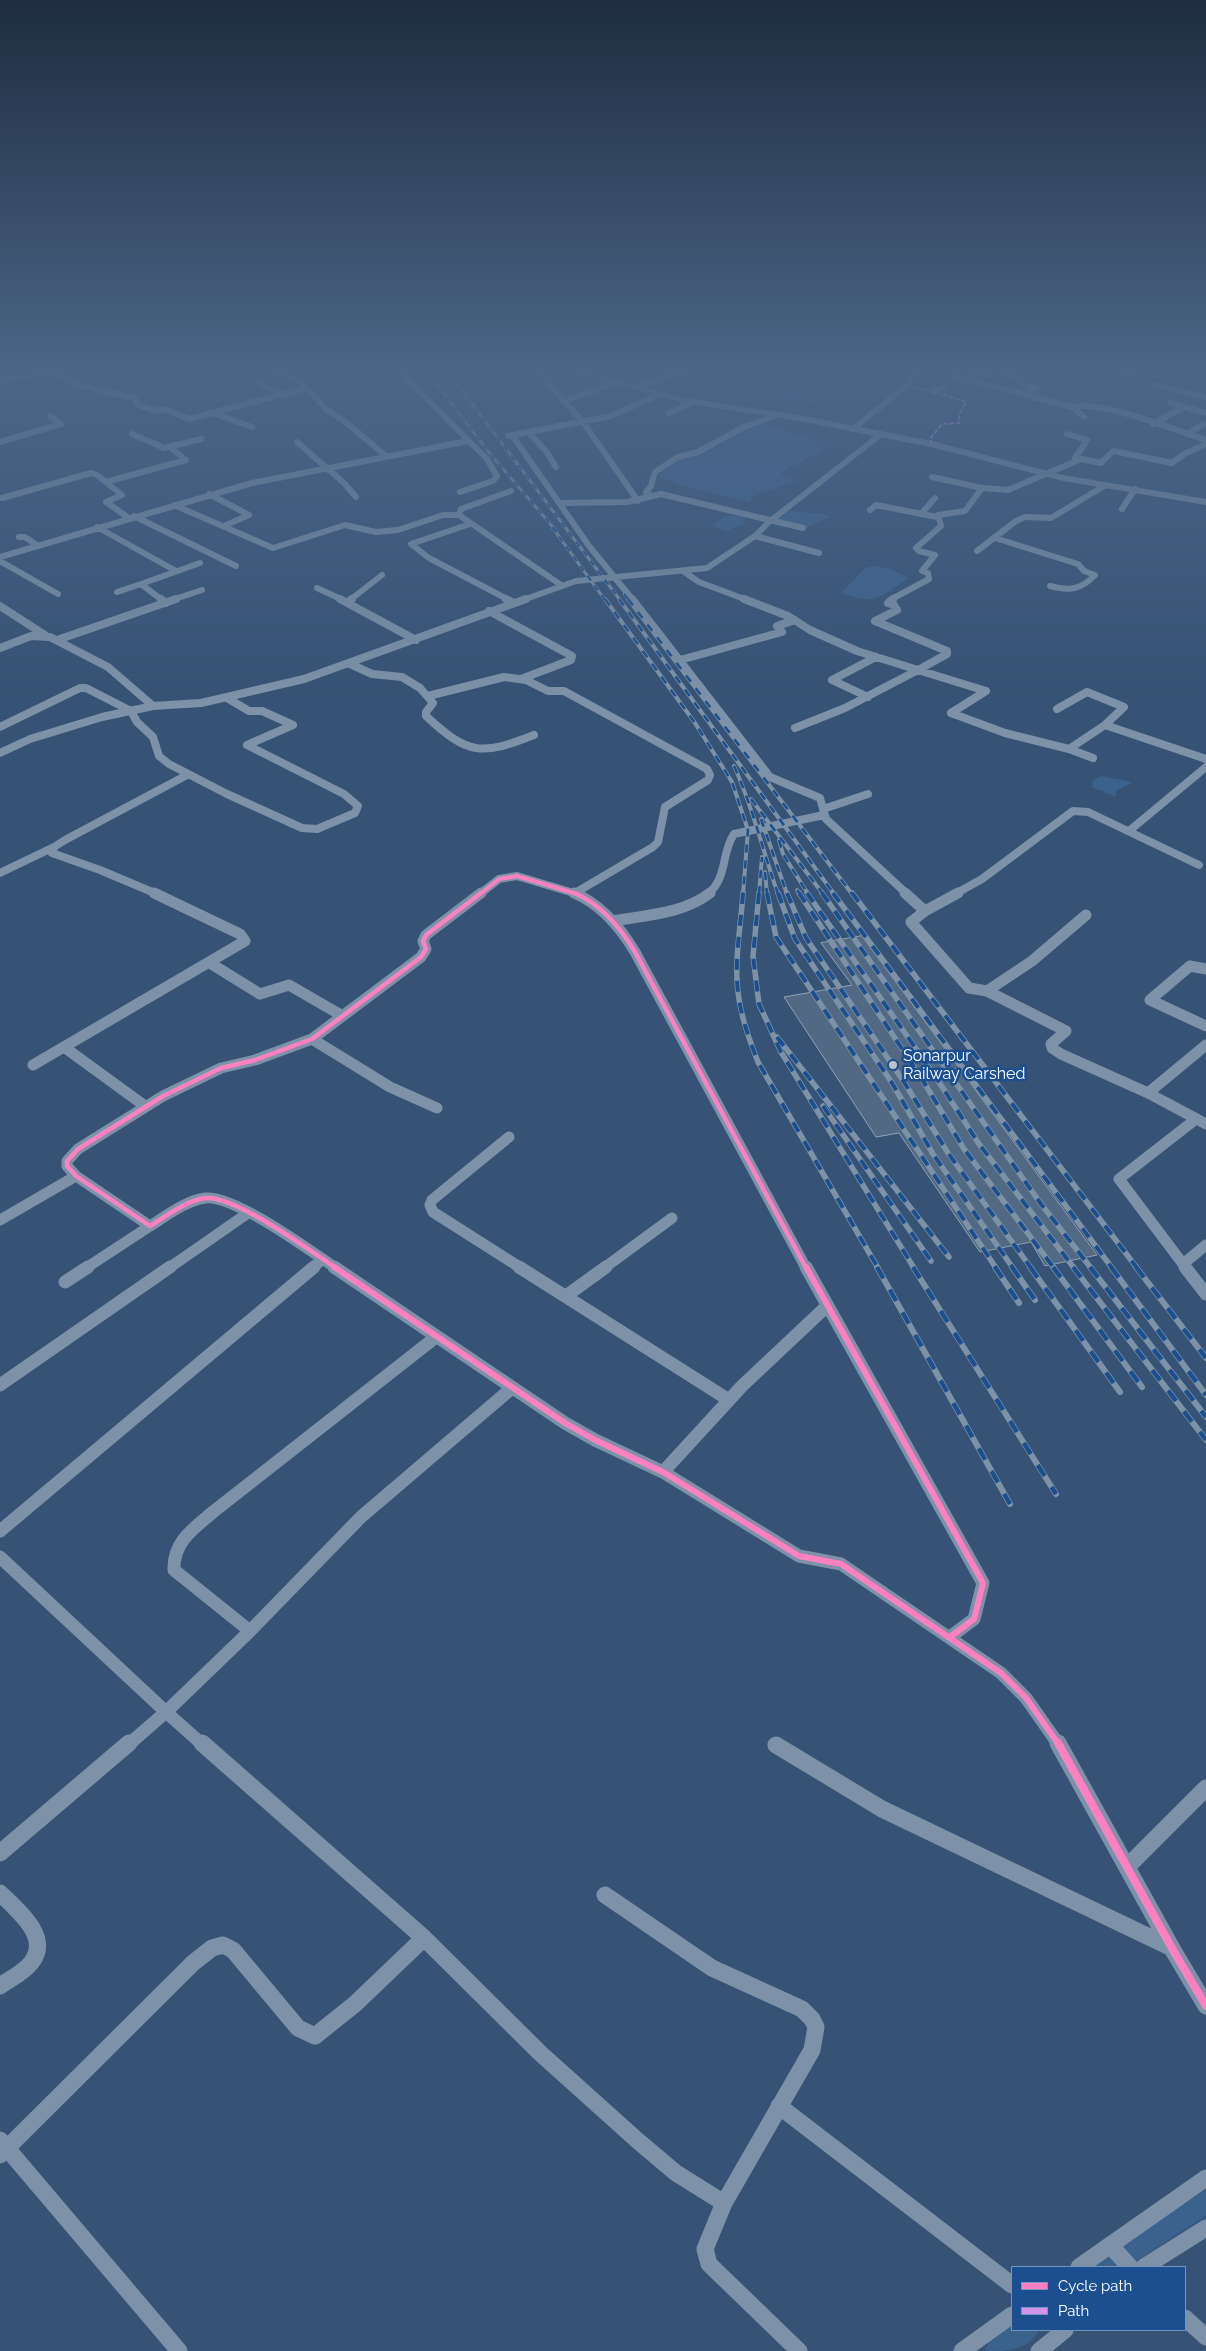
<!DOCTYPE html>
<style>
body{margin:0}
#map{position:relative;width:1206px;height:2351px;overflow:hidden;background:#365274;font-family:Raleway,sans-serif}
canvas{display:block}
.legend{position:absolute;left:1011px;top:2266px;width:175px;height:65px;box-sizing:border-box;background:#1b4f8f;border:1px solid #7695bc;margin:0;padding:6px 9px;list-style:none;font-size:15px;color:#fff}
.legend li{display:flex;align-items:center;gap:10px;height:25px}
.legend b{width:25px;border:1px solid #7695bc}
</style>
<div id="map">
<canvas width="1206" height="2351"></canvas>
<ul class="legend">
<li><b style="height:6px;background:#ff80c0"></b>Cycle path</li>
<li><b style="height:6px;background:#d193ec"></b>Path</li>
</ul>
</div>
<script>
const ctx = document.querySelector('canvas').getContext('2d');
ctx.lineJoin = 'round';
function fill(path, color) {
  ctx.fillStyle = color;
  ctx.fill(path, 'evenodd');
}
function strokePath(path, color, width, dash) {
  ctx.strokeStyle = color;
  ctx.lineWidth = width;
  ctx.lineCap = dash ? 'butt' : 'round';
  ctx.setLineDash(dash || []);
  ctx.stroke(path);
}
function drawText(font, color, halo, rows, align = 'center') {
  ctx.font = font + ' Raleway,sans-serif';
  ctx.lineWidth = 5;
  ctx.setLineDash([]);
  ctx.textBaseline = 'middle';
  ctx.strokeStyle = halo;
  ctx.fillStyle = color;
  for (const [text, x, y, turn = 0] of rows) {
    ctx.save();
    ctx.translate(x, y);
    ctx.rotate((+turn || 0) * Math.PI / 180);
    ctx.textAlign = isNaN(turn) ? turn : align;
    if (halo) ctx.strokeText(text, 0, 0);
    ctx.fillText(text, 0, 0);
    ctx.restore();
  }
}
fill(new Path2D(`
 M834,369h22l-28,8 -1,4 -14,3 -6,4 -21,-2 -9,-4 23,-8z
 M774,390l46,8 -3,4 -23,-1 -31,-6z
 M764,424l48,16 12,10 -45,23 17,8 -45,16v5l-66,-15 -27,-11 25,-19 8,-4 22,-2 15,-11z
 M789,511l34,3 7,3 -27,12 -29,-7z
 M736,515l9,4v4l-18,8 -15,-5 14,-10z
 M875,566l16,3 18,9c-30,19 -32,28 -68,15l24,-25z
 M1101,776l32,6 -17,9v6l-24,-10 1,-7z`), '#3b618d');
fill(new Path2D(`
 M1206,2190v26l-79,51h-34l3,-9z
 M1012,2325v5h27c-11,21 -31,21 -54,21l4,-9z`), '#3b618d');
const building = new Path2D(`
 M862,936l235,319 -52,11 -14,-24 -51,10 -81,-119 -23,4 -92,-140 68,-12 -31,-42z`);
fill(building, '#526984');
strokePath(building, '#92a2b6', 1);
strokePath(new Path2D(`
 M271,369l30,13 25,27 22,15 38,32
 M536,369l47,53 55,79
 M701,369h20
 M772,369h22
 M996,369l22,8 6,7 13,4 -14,6
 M1116,369l12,2 7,-2
 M56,373l16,10 62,15 4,7 19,6 7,-2 25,10 117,-31
 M402,374l85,85 10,17 -4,5 -33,11
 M953,376l119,31c29,-7 103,23 134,33
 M965,379l29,-10
 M259,383l24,12
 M1155,385l51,12
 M636,388l49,-19
 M933,392l11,-5
 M563,401l52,-18
 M1072,407l12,10
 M1184,407l22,6
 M210,412l42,15
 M669,413l25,-12
 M1153,424l31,-17 -14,-4
 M853,429l56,-46 6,-14
 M528,432l18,19 10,16
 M132,434l32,14 37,-9
 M1067,434l20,6 -12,18 6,1
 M1187,434l17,-10
 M512,435l77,111 44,54
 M508,436l103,-20 49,-22
 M0,442l61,-18 -11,-8
 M297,442l47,41 12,14
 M932,477l50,11 26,2 73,-31 20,4 12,-12 59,12 12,-9 22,-10
 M106,482l80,-22 -15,-12
 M511,491l-50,18 -2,6 102,70
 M209,494l40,21 -25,11
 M650,495l-4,-3 5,-6 4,-14 23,-15 20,-5 46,-25 33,-12
 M2,498l89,-25 6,2 25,20 -16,7 23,16
 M559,503l68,-1 34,-8 142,34
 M174,505l99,43 72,-23 31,7 22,-2 45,-15h16
 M1122,509l13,-20
 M870,510l6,-5 61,12
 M921,514l14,-16
 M134,516l102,50
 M470,524l-59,20 18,14 80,42
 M97,527l79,44
 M755,536l64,17
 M19,537h6l13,9
 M995,538l83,26 6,7 11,4c-14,15 -26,16 -45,11
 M977,551l39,-30 9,-4 26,1 53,-32
 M0,557l252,-74 216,-42
 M0,561l58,33
 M683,571l16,11 48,18
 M317,588l26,12
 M117,592l24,-8
 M162,600l-21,-16 59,-21
 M172,600l30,-10
 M350,600l32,-25
 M523,600l53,-19 131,-13 48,-32 14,-14 111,-87
 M890,600l39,-21 -1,-6 -6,-2 13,-16 -16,-4 -3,-3 25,-22 -3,-11 27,-4 17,-23`), '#7d92a8', 6);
strokePath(new Path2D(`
 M161,599l5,4
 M340,599l76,41
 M506,599l8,4
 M632,599l138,178 50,21 6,21 81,75
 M744,599l44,17 22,14 47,21 61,19 29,-16v-3l-72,-30
 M348,602l4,-3
 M0,606l45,29
 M489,611l83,45 -1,4 -50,19
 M875,621l22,-11 -3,-5 -6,-2 5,-4
 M57,640l119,-41
 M0,648l31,-12 19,1 58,30 45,39
 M680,660l102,-28 -5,-6 18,-6
 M350,664l22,10 30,3 18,11 13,15 -7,9v4c42,39 55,40 108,19
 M428,696l76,-19 22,3 22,11h16l143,78 3,6 -2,5 -43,27 -7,35 -5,5 -78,46
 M868,697l-36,-17 44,-23
 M951,713l54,20 64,16 36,-24 19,-18 -37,-15 -30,17
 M951,713l35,-22
 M1105,725l101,34
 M0,727l80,-39h6l45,23 6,11 16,15 6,19 10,8 58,30 75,34 15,1 38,-16 3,-7 -14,-12 -97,-49 46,-20 -31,-14h-13l-22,-13
 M795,728l50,-20 73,-38 68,21
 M1069,749l24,9
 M0,753l30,-14 72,-22 51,-11 48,-3 103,-24 222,-80
 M823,809l45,-15
 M1129,831l77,-64
 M0,873l54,-26
 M157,894l-57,-24 -48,-17 2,-6 11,-7 122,-65
 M480,894l19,-15 18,-3 60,18
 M708,894c20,-17 13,-41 26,-60l90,-19
 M955,894l27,-15 91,-68 15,1 111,53`), '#7d92a8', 8);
strokePath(new Path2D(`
 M574,893c27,11 46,34 61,59l171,316
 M905,893l20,18
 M958,893l-33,18 -14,11 58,66 18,3 79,40 -15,13 1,4 9,6 87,39 58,31
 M613,921c33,-6 70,-7 97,-28
 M210,963l50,31 29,-9 52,30
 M1206,969l-16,-3 -40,34 56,26
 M987,991l45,-30 54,-46
 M312,1039l78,48 47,21
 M64,1047l81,59
 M33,1065l212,-124 -5,-7 -86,-41
 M1148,1093l58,-48
 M509,1137l-77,63 -2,5 3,7 88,56
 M0,1220l76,-44
 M1183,1264l23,-19
 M86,1268l64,-42
 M169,1268l79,-55
 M312,1268l11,-9
 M336,1268c-27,-18 -101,-73 -131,-70 -20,3 -39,18 -55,28l-74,-50 -9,-10v-5l11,-12 85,-53 58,-28 34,-8 57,-21 109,-82 5,-8 -3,-8 3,-6 55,-42
 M604,1268l68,-50
 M1186,1268l-67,-89 77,-60`), '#7d92a8', 11);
strokePath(new Path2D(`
 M334,1267l231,156 30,17 68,32 136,84 42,8 160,109 25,25 33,47
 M519,1267l210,133
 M806,1267l177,316 -9,36 -24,18
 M1185,1267l21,27
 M65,1282l23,-15
 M566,1296l40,-29
 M0,1385l170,-118
 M663,1472l79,-86 85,-80
 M0,1531l314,-264
 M0,1557l166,155 84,-81 111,-114 151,-129
 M250,1631l-76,-61c-1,-28 19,-41 39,-58l223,-175
 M128,1745l38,-33 37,33`), '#7d92a8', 13);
strokePath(new Path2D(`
 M202,1743l222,195 116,115 98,88 38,32 48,30
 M1058,1743l116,209 32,54
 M776,1745l106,64 286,137
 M0,1853l129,-110
 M1128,1866l78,-78
 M0,1893c17,17 52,44 31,70 -8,10 -21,16 -31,23
 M605,1895l107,73 90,41 10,10 4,8 -4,23 -88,153 -19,46 4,15 90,87
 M779,2106l233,179
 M0,2140l179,211
 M0,2155l193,-192 19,-15 11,-3 10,5 65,78 17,8 40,-32 69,-66
 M1110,2245l20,22
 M1079,2267l127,-89
 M1144,2267l62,-39
 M1185,2318l21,19
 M962,2351l50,-36
 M1039,2351l26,-21`), '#7d92a8', 17);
fill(new Path2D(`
 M65,369h24l-89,14v-6z
 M565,369h14l106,29 114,17 133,26 131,34 143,24v6l-143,-24 -132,-34 -132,-26 -115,-18z`), '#798da4');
const railFar3 = new Path2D(`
 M425,369l62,81 70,82
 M446,369l174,231
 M552,527l53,73
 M624,594l5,6`);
const railFar2 = new Path2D(`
 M605,599l90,124 37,59 16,48 -5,64
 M619,599l215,295
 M628,599l224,295
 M734,766c19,41 29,86 44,128
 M751,799l72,95
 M761,819l26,75
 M779,840l4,14 25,40
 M765,872l2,22
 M797,890l3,4
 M759,894l3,-37`);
const railFar1 = new Path2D(`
 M743,893c-2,32 -9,67 -5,99 3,25 11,47 20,70l120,206
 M759,893l-6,63 6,48 22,48 133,216
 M767,893l9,44 220,331
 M778,893l17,46 97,144 41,71 80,114
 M787,893l19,45 98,144 44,71 83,115
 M799,893l123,186 42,70 90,119
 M807,893l128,183 44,68 95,124
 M822,893l219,311 50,64
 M833,893l279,375
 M852,893l285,375
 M777,1037l172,220
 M823,1106l108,155`);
const rail = new Path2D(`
 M877,1267l133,237
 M913,1267l143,227
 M995,1267l24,36
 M1012,1267l23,33
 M1030,1267l90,125
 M1053,1267l89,120
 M1073,1267l133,173
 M1090,1267l116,150
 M1111,1267l95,128
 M1136,1267l70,91`);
strokePath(railFar3, '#7e92a7', 3);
strokePath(railFar2, '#7e92a7', 4);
strokePath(railFar1, '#7e92a7', 5.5);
strokePath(rail, '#7e92a7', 6);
strokePath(railFar3, '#1b4f8f', 2, [6]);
strokePath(railFar2, '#1b4f8f', 2.5, [8]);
strokePath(railFar1, '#1b4f8f', 4, [11]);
strokePath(rail, '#1b4f8f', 4.5, [13]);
strokePath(new Path2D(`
 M1116,369l12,2 7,-2
 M905,386l31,6 30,10 -7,12v9l-17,1 -12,15 2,5`), '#d193ec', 2, [4.5, 2]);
strokePath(new Path2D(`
 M480,894l19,-15 18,-3 60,18`), '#ff80c0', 4);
strokePath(new Path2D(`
 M574,893c27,11 46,34 61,59l171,316
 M336,1268c-27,-18 -101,-73 -131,-70 -20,3 -39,18 -55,28l-74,-50 -9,-10v-5l11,-12 85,-53 58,-28 34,-8 57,-21 109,-82 5,-8 -3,-8 3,-6 55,-42`), '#ff80c0', 4.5);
strokePath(new Path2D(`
 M334,1267l231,156 30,17 68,32 136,84 42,8 160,109 25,25 33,47
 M806,1267l177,316 -9,36 -24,18`), '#ff80c0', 6);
strokePath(new Path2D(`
 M1058,1743l116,209 32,54`), '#ff80c0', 8);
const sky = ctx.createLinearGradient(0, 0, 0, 698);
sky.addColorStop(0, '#1e2d40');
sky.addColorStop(0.53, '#4c6688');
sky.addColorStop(1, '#4c668800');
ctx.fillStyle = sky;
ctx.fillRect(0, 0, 1206, 698);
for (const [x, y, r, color] of [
 [893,1065,5,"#b9c2ce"]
]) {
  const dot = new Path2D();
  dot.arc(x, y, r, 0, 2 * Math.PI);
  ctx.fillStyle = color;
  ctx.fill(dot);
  strokePath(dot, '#1b4f8f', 2);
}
drawText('16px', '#fff', '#1b4f8f', [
 ["Sonarpur",903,1056],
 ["Railway Carshed",903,1074]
], 'left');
</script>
